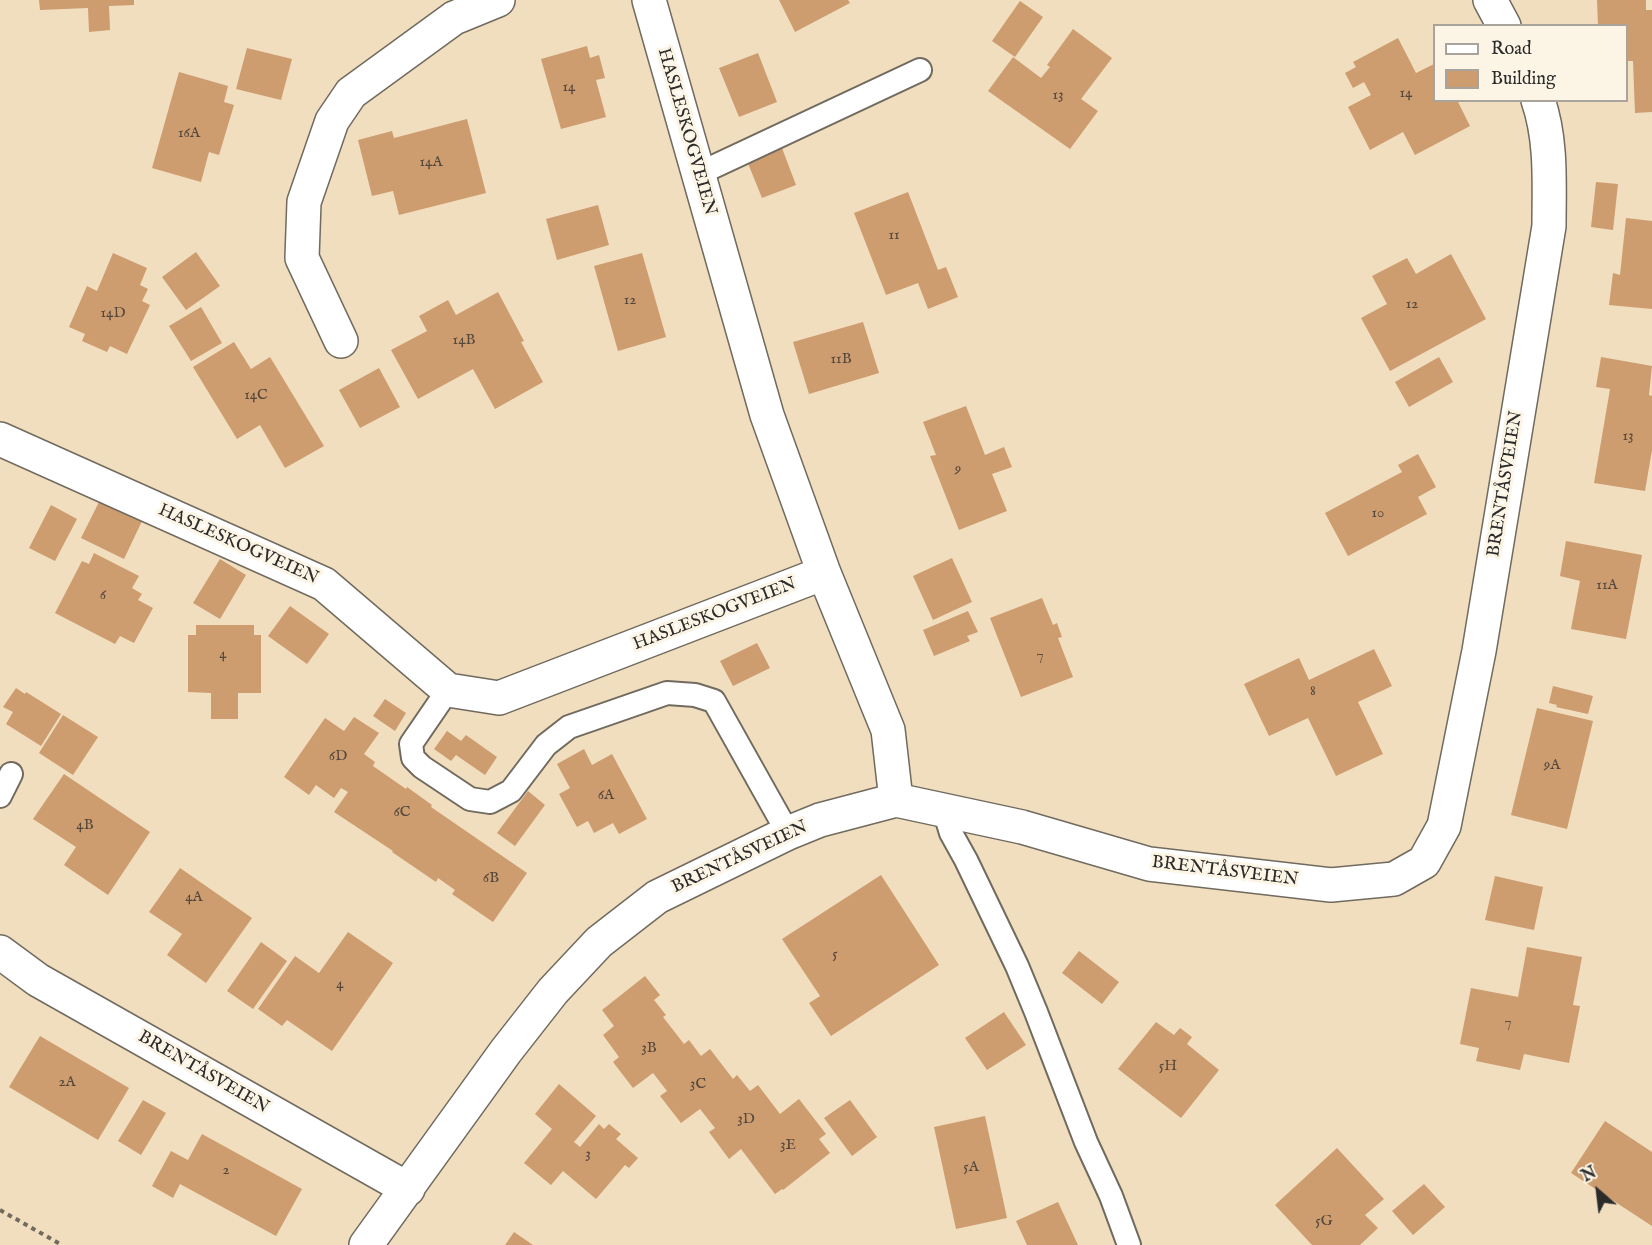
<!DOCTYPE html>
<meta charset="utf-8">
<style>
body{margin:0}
#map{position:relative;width:1652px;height:1245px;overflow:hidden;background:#f1debf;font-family:"IM FELL English",serif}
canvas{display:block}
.legend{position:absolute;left:1433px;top:24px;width:195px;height:78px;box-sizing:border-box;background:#fcf5e5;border:2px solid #a8a49b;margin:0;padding:8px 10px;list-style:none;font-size:18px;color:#2b2b2b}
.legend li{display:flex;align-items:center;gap:12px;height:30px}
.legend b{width:30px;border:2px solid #a8a49b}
.north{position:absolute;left:1568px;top:1161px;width:60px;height:60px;-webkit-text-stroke:4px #fcf5e5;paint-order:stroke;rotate:332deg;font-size:16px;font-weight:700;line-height:24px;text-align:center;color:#2b2b2b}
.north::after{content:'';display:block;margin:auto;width:21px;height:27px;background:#2b2b2b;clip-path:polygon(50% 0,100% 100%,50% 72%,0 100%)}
</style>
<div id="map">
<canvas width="1652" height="1245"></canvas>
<ul class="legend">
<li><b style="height:8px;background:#fff"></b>Road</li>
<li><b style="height:16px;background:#cd9c6f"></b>Building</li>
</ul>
<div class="north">N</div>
</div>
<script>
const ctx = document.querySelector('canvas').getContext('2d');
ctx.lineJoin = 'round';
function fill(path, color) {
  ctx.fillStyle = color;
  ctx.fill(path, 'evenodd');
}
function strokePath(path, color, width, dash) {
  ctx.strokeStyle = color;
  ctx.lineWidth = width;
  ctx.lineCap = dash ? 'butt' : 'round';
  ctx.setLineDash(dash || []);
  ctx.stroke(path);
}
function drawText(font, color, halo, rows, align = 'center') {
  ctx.font = font + ' "IM FELL English",serif';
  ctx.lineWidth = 6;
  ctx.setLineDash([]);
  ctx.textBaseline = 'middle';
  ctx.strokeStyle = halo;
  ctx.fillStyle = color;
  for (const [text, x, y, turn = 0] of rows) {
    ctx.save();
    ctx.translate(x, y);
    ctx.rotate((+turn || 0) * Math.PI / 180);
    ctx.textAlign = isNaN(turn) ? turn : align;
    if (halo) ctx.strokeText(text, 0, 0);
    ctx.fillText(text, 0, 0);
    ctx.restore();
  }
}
fill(new Path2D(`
 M39,0h95v5l-25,1 1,24 -21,2 -1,-24 -48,2z
 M779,0h69l2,3 -55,29z
 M1597,0h49v10h6v102l-17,1 -2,-52h-7v-35h-28z
 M1020,1l23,16 -28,40 -23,-16z
 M1073,29l39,29 -31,41 17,12 -28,38 -82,-58 25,-34 28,21 9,-11 -3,-2z
 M1398,38l18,35 18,-9v36h23l13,26 -55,29 -12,-23 -33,18 -22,-43 23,-12 -7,-13 -11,6 -8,-15 11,-6 -3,-5z
 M587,46l3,12 9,-3 6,23 -9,2 10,37 -45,12 -20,-70z
 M247,48l45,11 -11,41 -45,-11z
 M758,53l19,49 -38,15 -20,-49z
 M179,72l49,14 -4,16 10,3 -15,50 -10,-3 -8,30 -49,-14z
 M467,119l19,74 -87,22 -6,-24 -21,5 -14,-56 34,-9 2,7z
 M782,148l14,37 -34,13 -15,-37z
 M1596,182l22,2 -5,46 -22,-3z
 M908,192l30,78 8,-3 12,30 -30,12 -10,-26 -32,12 -32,-82z
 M598,205l11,40 -52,15 -11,-41z
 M1626,218l26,3v88l-43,-4 4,-32 7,2z
 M196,252l24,34 -34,24 -24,-33z
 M113,253l34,15 -7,17 8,4 -6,12 8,4 -23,49 -17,-8 -3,6 -25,-11 3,-7 -16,-7 18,-41 10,5z
 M642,253l24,84 -48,14 -24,-85z
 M1451,254l35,65 -96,52 -29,-53 26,-14 -15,-28 35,-18 9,16z
 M498,292l26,49 -3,1 22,40 -48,27 -22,-40 -55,30 -27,-49 36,-19 -8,-15 29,-16 8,15z
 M201,307l21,36 -31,18 -22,-35z
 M863,322l16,51 -70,21 -16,-52z
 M234,342l17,27 19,-12 54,89 -39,22 -25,-43 -23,14 -44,-72z
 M1439,357l14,25 -44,25 -14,-25z
 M1601,357l51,9 -3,29 3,1v54l-7,41 -51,-8 16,-94 -14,-2z
 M379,368l21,39 -40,21 -21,-38z
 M966,406l19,49 19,-8 8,20 -20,7 15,37 -48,19 -29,-74 6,-1 -13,-33z
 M1418,454l18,33 -18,10 9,17 -79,42 -23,-43 77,-41 -4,-7z
 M101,498l42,21 -19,40 -43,-21z
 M51,505l26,14 -22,42 -26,-13z
 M1566,541l76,14 -16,84 -55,-10 9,-48 -20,-5z
 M94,553l45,23 -7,12 10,6 -4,6 15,8 -19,35 -14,-7 -5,8 -60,-31 27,-52 7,3z
 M952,558l20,44 -39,18 -20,-44z
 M220,559l26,16 -26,44 -27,-16z
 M1042,598l11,27 4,-2 5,14 -4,1 15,39 -52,20 -31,-79z
 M290,606l39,28 -22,30 -39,-28z
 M968,611l10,21 -11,4 3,5 -36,15 -11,-26z
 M196,625h58v10h7v58h-23v26h-27v-26l-23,-1v-57h8z
 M757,643l13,25 -37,18 -13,-25z
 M1374,649l18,37 -34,16 25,52 -47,22 -28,-58 -39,18 -25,-52 55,-26 10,22z
 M1553,686l40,10 -5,18 -32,-7 1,-2 -8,-2z
 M16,688l9,6 1,-2 35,22 -20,32 -35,-22 7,-12 -10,-5z
 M385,699l21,14 -11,18 -22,-15z
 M1537,708l56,13 -26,108 -56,-14z
 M63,715l35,22 -25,38 -34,-22z
 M354,717l25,16 -15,21 11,8 -2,4 33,23 1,-2 25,18 -1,2 96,66 -34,49 -41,-28 3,-4 -17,-12 -2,4 -44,-30 1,-1 -59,-39 14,-20 -7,-4 -7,10 -18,-13 -7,10 -25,-18 41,-59 19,13z
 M447,731l14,10 5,-6 31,22 -12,18 -29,-20 -5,6 -17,-12z
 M584,749l8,16 20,-11 35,65 -28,15 -6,-11 -19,10 -6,-12 -11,6 -18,-33 11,-6 -13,-24z
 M64,774l86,58 -42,63 -44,-30 12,-18 -43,-28z
 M528,791l17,14 -30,41 -18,-13z
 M180,868l72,50 -46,65 -39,-28 15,-21 -33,-22z
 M881,875l58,90 -108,71 -22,-33 11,-7 -38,-57z
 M1495,876l48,11 -9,43 -49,-10z
 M348,932l45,31 -61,88 -45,-31 -5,6 -24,-17 37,-53 24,17z
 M261,942l26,19 -34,48 -26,-18z
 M1527,947l55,10 -9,48 7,1 -11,57 -45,-9 -4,16 -44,-9 3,-13 -19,-4 11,-56 47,9z
 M1079,951l40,31 -17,22 -40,-31z
 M645,976l15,19 -6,5 12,15 -3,2 21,27 5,-4 12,16 9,-7 23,30 4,-4 13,16 8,-6 22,29 19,-15 27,35 -7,5 11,14 -47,37 -1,-1 -7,5 -34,-45 -12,10 -20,-27 6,-4 -15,-19 -19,14 -21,-27 7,-5 -14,-18 -20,15 -20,-26 6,-5 -16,-22 11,-9 -12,-16z
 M1004,1012l22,33 -39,25 -22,-32z
 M1156,1022l18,13 6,-7 12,9 -5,7 32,26 -38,48 -63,-49z
 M40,1036l89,52 -31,52 -89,-53z
 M559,1084l37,32 -22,26 6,5 19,-23 5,5 5,-5 12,10 -5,5 22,19 -9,10 -4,-3 -29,34 -33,-28 -12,14 -27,-22 28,-34 -17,-15z
 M143,1100l23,13 -25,42 -23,-14z
 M850,1100l27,37 -25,19 -28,-38z
 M985,1116l22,102 -51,11 -22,-102z
 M1605,1121l47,31v74l-81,-53z
 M202,1134l100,55 -26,47 -96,-52 -7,14 -21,-12 19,-35 17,9z
 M1337,1148l47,51 -19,16 13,13 -18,17h-48l-37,-40z
 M1424,1184l21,23 -32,28 -21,-24z
 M1058,1202l20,43h-51l-11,-24z
 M514,1232l19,13h-28z`), '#cd9c6f');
const service = new Path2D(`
 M698,174l222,-104
 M448,690l-37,54 2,14 9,9 48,32 20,3 21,-11 35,-46 23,-18 98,-34 28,2 19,6 74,132
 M0,796l11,-22
 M944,810l7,23 15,27 51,106 19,46 50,130 25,54 18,49`);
const minor = new Path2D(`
 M649,0l118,415 57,158 64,157 8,70
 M1490,0l14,26
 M341,341l-39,-83 2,-56 28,-81 19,-28 103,-75 44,-18
 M0,439l324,145 124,106 51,8 325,-125
 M0,952l38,28 370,209
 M366,1245l140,-194 47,-60 46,-49 58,-45 131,-64 32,-13 76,-20 126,27 127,37 182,21 63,-6 30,-17 20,-36 35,-175 70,-425c0,-41 3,-86 -11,-126`);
strokePath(service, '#706a5f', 26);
strokePath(minor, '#706a5f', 36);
strokePath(new Path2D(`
 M0,1210l62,35`), '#706a5f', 4, [4.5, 4.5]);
strokePath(service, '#fff', 22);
strokePath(minor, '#fff', 33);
drawText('15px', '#54473c', null, [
 ["14",569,88],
 ["14",1406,94],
 ["13",1058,96],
 ["16A",189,134],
 ["14A",431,163],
 ["11",894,236],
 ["12",630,301],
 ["12",1412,305],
 ["14D",113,314],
 ["14B",464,341],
 ["11B",841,360],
 ["14C",256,396],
 ["13",1628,437],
 ["9",958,470],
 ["10",1378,514],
 ["11A",1607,586],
 ["6",103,596],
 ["4",223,655],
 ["7",1040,656],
 ["8",1313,692],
 ["6D",338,757],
 ["9A",1552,766],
 ["6A",606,796],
 ["6C",402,813],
 ["4B",85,826],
 ["6B",491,879],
 ["4A",194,898],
 ["5",835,955],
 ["4",340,985],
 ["7",1508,1023],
 ["3B",649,1049],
 ["5H",1168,1067],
 ["2A",67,1083],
 ["3C",698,1085],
 ["3D",746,1120],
 ["3E",788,1146],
 ["3",588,1155],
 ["5A",971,1168],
 ["2",226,1171],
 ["5G",1324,1222]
]);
drawText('18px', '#2b2b2b', '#fcf5e5', [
 ["HASLESKOGVEIEN",686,132,74],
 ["BRENTÅSVEIEN",1506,484,-81],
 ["HASLESKOGVEIEN",238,545,24],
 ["HASLESKOGVEIEN",715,615,-21],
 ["BRENTÅSVEIEN",740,858,-25],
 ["BRENTÅSVEIEN",1225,872,7],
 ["BRENTÅSVEIEN",203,1073,30]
]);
</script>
